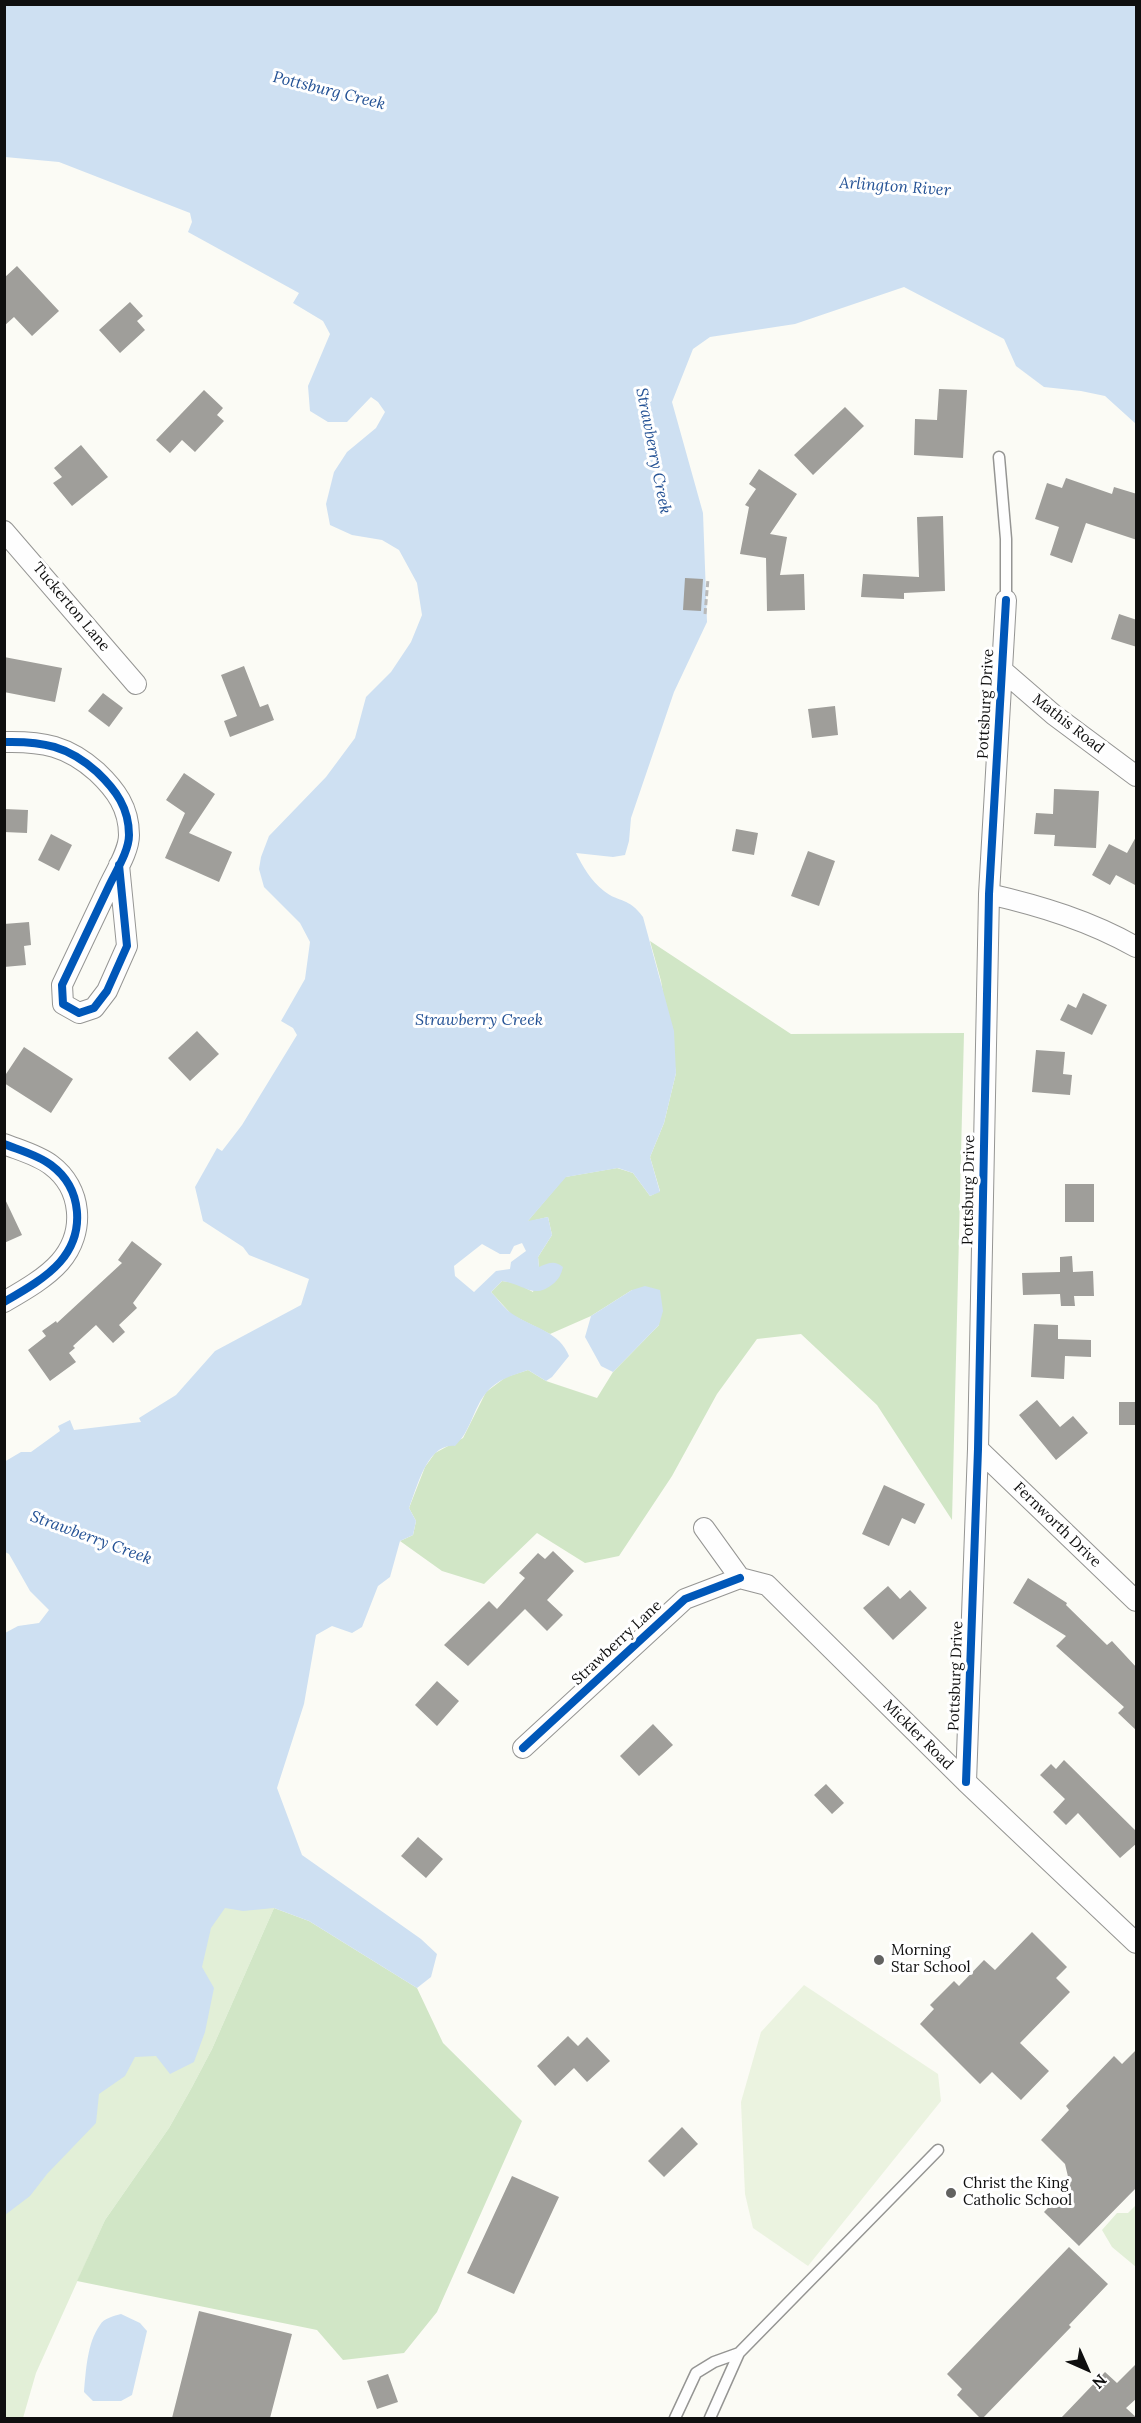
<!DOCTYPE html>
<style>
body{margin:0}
#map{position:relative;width:1141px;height:2423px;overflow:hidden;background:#fbfbf5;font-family:Lora,serif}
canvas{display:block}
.frame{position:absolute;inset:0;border:6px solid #0f0f0f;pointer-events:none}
.north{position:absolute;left:1057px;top:2339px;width:60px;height:60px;-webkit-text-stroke:4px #fff;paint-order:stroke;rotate:135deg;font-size:16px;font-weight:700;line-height:24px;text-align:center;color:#0f0f0f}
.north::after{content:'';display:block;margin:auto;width:21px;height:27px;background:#0f0f0f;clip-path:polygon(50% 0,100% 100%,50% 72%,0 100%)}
</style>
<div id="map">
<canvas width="1141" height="2423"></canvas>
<div class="frame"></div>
<div class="north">N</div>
</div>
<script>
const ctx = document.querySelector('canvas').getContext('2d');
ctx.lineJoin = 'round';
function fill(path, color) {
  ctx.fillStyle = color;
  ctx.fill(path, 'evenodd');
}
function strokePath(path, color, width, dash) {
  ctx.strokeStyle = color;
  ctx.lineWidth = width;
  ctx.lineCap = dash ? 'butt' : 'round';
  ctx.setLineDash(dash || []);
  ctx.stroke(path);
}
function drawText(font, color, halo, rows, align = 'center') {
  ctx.font = font + ' Lora,serif';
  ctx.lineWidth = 6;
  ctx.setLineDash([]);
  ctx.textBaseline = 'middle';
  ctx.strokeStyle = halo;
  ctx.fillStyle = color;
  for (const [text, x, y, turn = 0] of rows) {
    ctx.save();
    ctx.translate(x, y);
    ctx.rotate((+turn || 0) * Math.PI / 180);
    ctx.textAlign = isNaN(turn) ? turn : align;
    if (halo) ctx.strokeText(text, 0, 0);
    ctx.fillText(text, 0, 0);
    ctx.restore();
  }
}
fill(new Path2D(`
 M152,1874l122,34 -62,141 -20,38 -23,41 -64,92 -69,153 -13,45h-19v-324z
 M1136,2205v62l-24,-20 -10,-17 15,-17h11z`), '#e2efd7');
fill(new Path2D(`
 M650,941l141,93 173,-1 -12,487 -75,-115 -76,-71 -44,5 -40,55 -45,82 -53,80 -34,7 -48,-30 -53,51 -42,-13 -42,-30 13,-6 3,-14 -7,-13 16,-41 10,-14 28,-15 23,-46 20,-15 22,-7 18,11 51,17 16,-26 46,-47 -27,-35 -41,26 -41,18 -38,-19 -21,-23 11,-11 14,2 17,9 6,-24 -1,-11 14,-22 -4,-18 -21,5 38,-45 52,-9 16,5 17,23 10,-5 -10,-34 14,-34 12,-50 -15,-92z
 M274,1908l35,13 108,67 26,55 79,78 -85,191 -33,41 -61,7 -26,-30 -240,-49 28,-61 64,-92 23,-41 20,-38z`), '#d1e6c6');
fill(new Path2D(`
 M804,1985l134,89 3,27 -133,165 -55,-38 -8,-34 -4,-92 20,-70z`), '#ebf3e0');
fill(new Path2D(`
 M5,5h1131v419l-31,-28 -24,-5 -37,-4 -28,-21 -12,-27 -100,-52 -109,37 -85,13 -17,12 -21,53 31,111 4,109 -33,70 -43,126 -2,23 -4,14 -12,2 -37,-4c7,14 15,28 28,38 15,12 25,6 39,26l31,114 2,42 -12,50 -14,34 10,35 -10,4 -17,-23 -15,-5 -52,9 -38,44 20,-4 4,18 -14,22 1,10c10,-4 15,-7 24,0 -2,8 -4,12 -10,17 -20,16 -29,0 -51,-3l-11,11c7,7 14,18 23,23 20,13 46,17 55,41l-17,21 -6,4 -18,-11c-15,5 -32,10 -42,23 -13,16 -15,38 -31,53 -28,-3 -38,42 -46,62l7,13 -3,14 -13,6 -10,36 -12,9 -16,41 -10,6 -20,-7 -16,9 -12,69 -27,84 25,67 119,84 16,15 -6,23 -14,11 -108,-67 -35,-13 -31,3 -18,-3 -14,20 -9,39 12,21 -9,44 -11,30 -24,12 -14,-18 -21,1 -10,19 -26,18 -3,29 -49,51 -17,22 -25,19v-582l13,-7 21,-3 10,-13 -19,-19 -21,-37 -4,-2 -1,-90 17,-10h10l29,-21 -2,-5 12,-6 4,10 67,-8 -2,-4 37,-23 39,-44 86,-46 8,-26 -60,-24 -6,-8 -40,-26 -8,-34 22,-39 5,3 20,-26 55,-90 -4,-7 -12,-7 24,-42 5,-37 -10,-19 -36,-36 -5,-18 2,-12 8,-21 57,-59 29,-39 11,-41 25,-25 20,-30 11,-27 -5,-32 -18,-33 -17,-10 -30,-5 -22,-10 -4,-21 8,-32 13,-20 29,-24 9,-16 -7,-10 -7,-5 -24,25h-19l-18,-11 -2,-25 22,-52 -7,-13 -30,-18 6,-10 -111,-61 4,-10 -2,-9 -131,-51 -54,-5zM522,1243l4,8 -15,11 -1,7 -14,2 -22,21 -19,-16 -1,-10 28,-22 18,10h10l4,-8z
 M645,1286l15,4 3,21 -4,14 -46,47 -12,-6 -16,-29 6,-21 41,-26z
 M121,2314l19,9 7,8 -15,64 -11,6h-28l-9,-9c2,-21 3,-49 16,-67 4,-7 14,-9 21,-11z`), '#cee0f2');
fill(new Path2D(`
 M17,266l42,45 -27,25 -18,-19 -10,9v-48z
 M130,302l13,14 -6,5 8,9 -25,23 -21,-23z
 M939,389l28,1 -4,68 -49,-3 1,-36 22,1z
 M204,390l19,18 -6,7 7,6 -29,31 -13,-12 -12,13 -14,-13z
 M845,407l19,19 -51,49 -19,-20z
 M81,445l27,32 -36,29 -19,-23 9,-6 -8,-9z
 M759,469l38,25 -27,40 17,3 -7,38 24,-1 1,36 -38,1 -1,-53 -26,-4 9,-47 -4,-2 11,-16 -7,-5z
 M1066,478l46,16 2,-7 23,7v46l-51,-17 -14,40 -22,-8 9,-28 -24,-8 12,-36 15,5z
 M943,516l2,75 -41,2v6l-43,-2 2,-23 56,3 -2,-60z
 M685,578l18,1 -2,32 -18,-1z
 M1119,614l18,6v27l-26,-8z
 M4,657l58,11 -7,34 -51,-10z
 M244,666l16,41 8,-3 6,16 -44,17 -6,-16 13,-5 -16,-41z
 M103,693l20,15 -14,19 -21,-16z
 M835,706l3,29 -26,3 -4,-29z
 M184,773l31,21 -26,39 43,19 -13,30 -54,-24 20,-45 -19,-13z
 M1054,789l45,2 -3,57 -42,-2 1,-11 -21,-1 2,-21 17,1z
 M4,809l24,1 -1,23 -23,-1z
 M736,829l22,4 -4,22 -22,-4z
 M51,834l21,11 -13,26 -21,-11z
 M1137,835v51l-21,-11 -6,10 -18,-10 17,-31 18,9z
 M808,851l27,10 -16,45 -28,-10z
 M29,922l2,23 -7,1 2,19 -22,2v-43z
 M1083,993l24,12 -15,30 -32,-15 8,-16 8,4z
 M197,1031l22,23 -29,27 -22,-23z
 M24,1047l49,32 -22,34 -47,-30v-6z
 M1036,1050l29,2 -2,22 9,1 -2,20 -38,-3z
 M1065,1184h29v38h-29z
 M4,1197l18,38 -18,8z
 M132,1241l30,23 -29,39 4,5 -18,17 6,7 -12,11 -17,-18 -23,21 2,2 -6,5 7,9 -26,19 -22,-31 18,-14 -4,-5 14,-10 1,2 65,-60 -4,-3z
 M1072,1256l1,16 20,-1 1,25h-20l1,10h-14l-1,-12 -37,1 -1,-22 38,-1v-15z
 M1034,1324l24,1v14l33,1v17l-26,-1 -1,23 -33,-2z
 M1037,1400l23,27 13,-11 15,17 -32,27 -37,-45z
 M1119,1402h18v23h-18z
 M884,1485l41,19 -10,20 -13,-6 -13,28 -27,-12z
 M553,1551l21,20 -27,29 16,15 -16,16 -22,-22 -57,57 -24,-21 45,-44 8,8 28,-31 -6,-5 19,-20 7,6z
 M1028,1578l39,25 -1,2 41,40 5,-4 25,27v63l-19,-18 6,-6 -68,-61 10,-10 -53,-33z
 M888,1586l12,13 10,-9 17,18 -34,32 -30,-32z
 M437,1681l22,20 -22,25 -22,-21z
 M653,1724l20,21 -34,31 -19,-20z
 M1064,1760l73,72v11l-17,15 -42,-45 -12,12 -13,-13 12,-13 -25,-24 11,-11 5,5z
 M826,1784l18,19 -12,11 -18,-19z
 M418,1837l25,22 -17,19 -25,-22z
 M1032,1932l35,35 -11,11 14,14 -50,51 29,28 -28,29 -29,-28 -12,12 -60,-60 14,-15 -4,-4 24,-24 5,5 25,-26 11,10z
 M568,2036l10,10 9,-9 23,24 -23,21 -13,-14 -19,18 -18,-20z
 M1137,2049v138l-58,59 -35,-34 26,-27 -5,-21 -24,-24 28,-30 -3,-4 48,-50 8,8z
 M682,2127l16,17 -34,33 -16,-16z
 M512,2176l47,21 -45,97 -47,-21z
 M1069,2247l39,37 -39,41 2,2 -88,91h-3l-23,-23 5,-6 -15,-15z
 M199,2311l93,23 -22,84h-98z
 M1137,2363v35l-11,10 11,10h-76l44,-46 12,11z
 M388,2374l10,28 -21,7 -10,-28z`), '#9f9e9a');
const lane = new Path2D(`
 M999,457l7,82v61
 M675,2418l21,-45 18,-11 25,-9
 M710,2418l29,-65 199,-203`);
const street = new Path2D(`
 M4,531l132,153
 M1002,670l52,45 82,61
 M4,742c39,-1 64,4 93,30 19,18 32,36 32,63 0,16 -13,36 -20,51 -16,33 -31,66 -47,99l1,19 16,9 15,-5 13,-17 20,-45 -8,-81
 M989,894c52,12 101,27 147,53
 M4,1144c15,6 34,11 47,21 31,23 35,67 9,97 -14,16 -37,29 -56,40
 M978,1449l158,152
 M704,1528l36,50 27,7 199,197 170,161
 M523,1748l162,-149 55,-21
 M966,1782l12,-333 11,-555 17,-294`);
strokePath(lane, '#959593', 13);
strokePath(street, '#959593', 22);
strokePath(new Path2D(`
 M705,614l3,-35`), '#b9b9b8', 3, [6, 3]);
strokePath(lane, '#fefefe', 10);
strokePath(street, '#fefefe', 20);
strokePath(new Path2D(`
 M4,742c39,-1 64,4 93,30 19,18 32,36 32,63 0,16 -13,36 -20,51 -16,33 -31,66 -47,99l1,19 16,9 15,-5 13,-17 20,-45 -8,-81
 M4,1144c15,6 34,11 47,21 31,23 35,67 9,97 -14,16 -37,29 -56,40
 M523,1748l162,-149 55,-21
 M966,1782l12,-333 11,-555 17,-294`), '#0057b8', 8);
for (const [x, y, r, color] of [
 [879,1960,6,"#626260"],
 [951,2193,6,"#626260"]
]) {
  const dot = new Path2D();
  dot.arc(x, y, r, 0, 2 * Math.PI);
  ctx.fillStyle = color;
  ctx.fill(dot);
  strokePath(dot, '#fff', 2);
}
drawText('15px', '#0f0f0f', '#fff', [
 ["Tuckerton Lane",71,607,50],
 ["Pottsburg Drive",986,704,-87],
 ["Mathis Road",1068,724,38],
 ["Pottsburg Drive",969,1190,-89],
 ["Fernworth Drive",1057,1525,44],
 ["Strawberry Lane",617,1643,-43],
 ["Pottsburg Drive",956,1676,-88],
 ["Mickler Road",918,1735,45]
]);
drawText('15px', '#0f0f0f', '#fff', [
 ["Morning",891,1951],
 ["Star School",891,1968],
 ["Christ the King",963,2184],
 ["Catholic School",963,2201]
], 'left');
drawText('italic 16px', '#245295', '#fff', [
 ["Pottsburg Creek",329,91,14],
 ["Arlington River",895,187,4],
 ["Strawberry Creek",653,451,79],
 ["Strawberry Creek",479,1020],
 ["Strawberry Creek",91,1538,20]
]);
</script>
